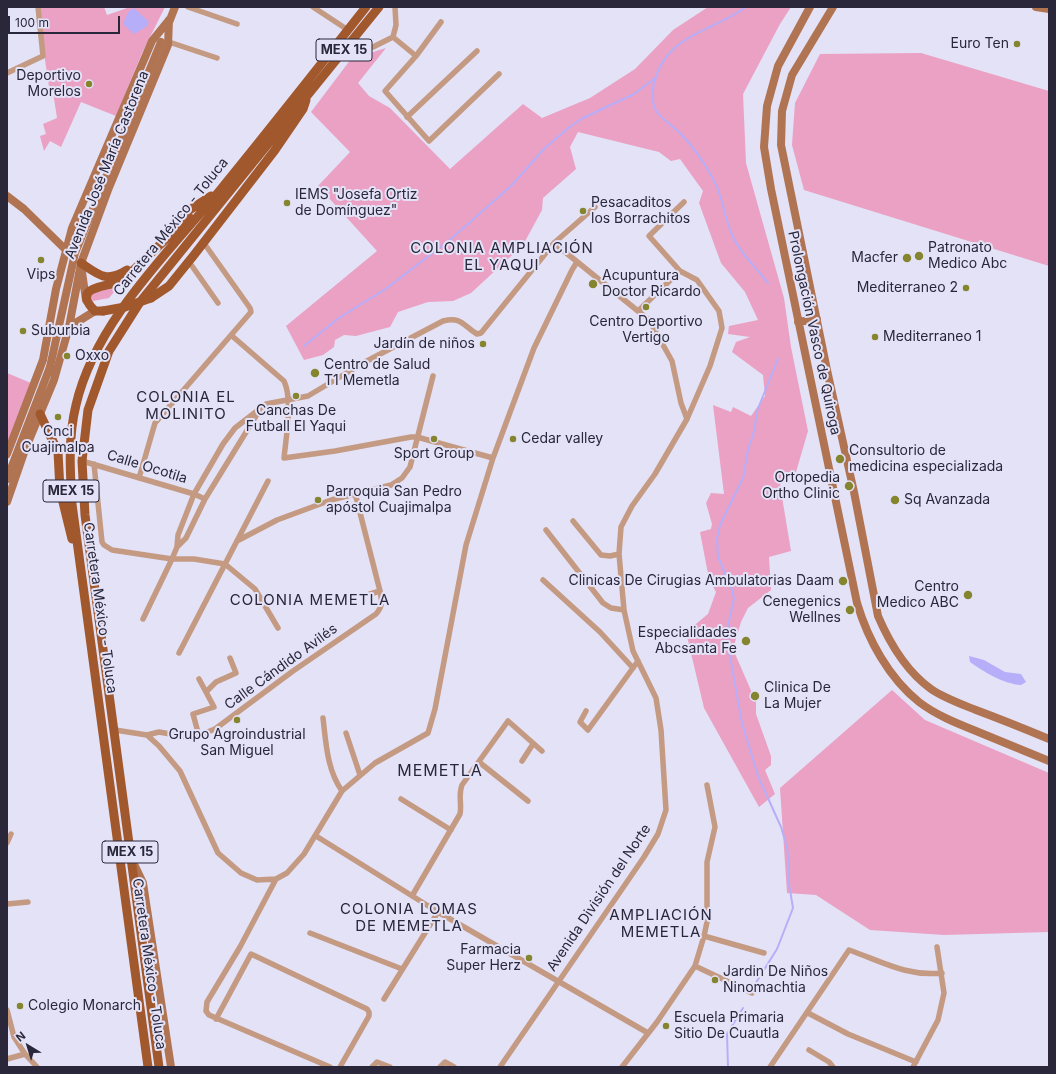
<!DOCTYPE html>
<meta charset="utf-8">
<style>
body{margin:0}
#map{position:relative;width:1056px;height:1074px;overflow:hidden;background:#e3e2f7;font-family:Inter,sans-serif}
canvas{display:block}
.frame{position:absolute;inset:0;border:8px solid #2a273b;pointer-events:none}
.north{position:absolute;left:8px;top:1026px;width:40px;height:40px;-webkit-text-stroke:3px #e3e2f7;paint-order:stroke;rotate:322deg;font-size:11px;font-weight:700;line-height:16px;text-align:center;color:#2a273b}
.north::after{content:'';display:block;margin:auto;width:14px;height:18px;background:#2a273b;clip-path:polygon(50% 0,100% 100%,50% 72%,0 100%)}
.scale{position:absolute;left:8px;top:16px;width:112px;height:18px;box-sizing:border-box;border:2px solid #2a273b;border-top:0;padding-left:5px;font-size:12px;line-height:14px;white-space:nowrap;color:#2a273b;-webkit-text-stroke:3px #e3e2f7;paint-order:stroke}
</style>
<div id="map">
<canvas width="1056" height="1074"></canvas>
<div class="frame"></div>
<div class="north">N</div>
<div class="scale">100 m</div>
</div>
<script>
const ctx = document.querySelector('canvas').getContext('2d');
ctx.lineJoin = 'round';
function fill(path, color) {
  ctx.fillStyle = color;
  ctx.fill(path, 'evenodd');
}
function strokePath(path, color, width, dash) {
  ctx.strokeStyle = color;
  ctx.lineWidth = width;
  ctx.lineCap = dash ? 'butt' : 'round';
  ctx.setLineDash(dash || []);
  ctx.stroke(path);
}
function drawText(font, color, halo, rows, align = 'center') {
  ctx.font = font + ' Inter,sans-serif';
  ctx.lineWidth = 4;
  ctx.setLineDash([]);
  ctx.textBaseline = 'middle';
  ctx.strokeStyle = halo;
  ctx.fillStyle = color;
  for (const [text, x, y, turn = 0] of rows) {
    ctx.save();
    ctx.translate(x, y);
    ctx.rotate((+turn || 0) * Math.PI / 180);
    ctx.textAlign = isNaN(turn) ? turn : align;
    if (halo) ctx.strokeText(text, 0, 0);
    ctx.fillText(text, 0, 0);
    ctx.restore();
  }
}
fill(new Path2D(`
 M37,7h67l3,8 23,-8h35l-23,46 -26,63 -35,-14 -20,45 -11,-6 -6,10 -4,-15 6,-2 -3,-10 14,-6 -4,-26 -3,1z
 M708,7h83l-11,17 -37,70 3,69 38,135 7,49 17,84 -12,41 -10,5 -6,8 11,66 -22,6 2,33 -23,18 -7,14 -8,27 23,53v12l15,42v9l-6,5 10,24 -16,13 -55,-99 -18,-76 22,-18 8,-22 -7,-13 -9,-47 11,-3 1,-5 -6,-21 5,-10 13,1 -11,-89 18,7 2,-5 18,9 14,-20 -2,-21 -31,-23 4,-10 14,-5 -22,-3 1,-8 29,-6 -13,-28 -24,-29 -22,-60 4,-12 -23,-32 -9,2 -12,-9 -81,-20 -8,15 6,22 -33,29 -1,12 -19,35 -52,48 -18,8 -25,1 -30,10 -8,15 -34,9 -12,-1 -9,5 -1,7 -11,8 -19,5 -18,-34 91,-75 -59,-65 32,-34 -39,-40 40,-53 35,-11 -28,35 11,13 21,12 60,61 73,-65 19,14 48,-20 45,-29 38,-39z
 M921,53l128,38v175l-245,-76 -12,-45 3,-42 25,-49z
 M123,281l-14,17 -16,3 -3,-4 -2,-6 3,-6z
 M7,373l24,10 -24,66z
 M892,690l33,30 124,53v159l-105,3 -74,-5 -54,-35 -29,-2 -7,-105z`), '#eaa1c4');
fill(new Path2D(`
 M134,8l15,14 -3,5 -12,7 -11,-10 5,-12z
 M969,656l15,4 21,12 16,2 5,8 -5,3c-17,-1 -37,-13 -51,-23z`), '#b7aef9');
strokePath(new Path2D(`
 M746,7c-34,25 -80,27 -92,76 -2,10 -3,21 3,29 7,9 17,15 25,23 11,12 22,27 30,42 11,18 12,41 21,60 8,17 24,32 35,46
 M304,346l35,-28 48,-30 65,-50 60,-53 32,-36 24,-21 15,-10 51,-24 21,-16
 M752,989l25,-40 16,-41 -4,-24v-19l-2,-18 -6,-20 -23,-51 -16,-53 -16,-89 8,-35 -2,-9 -14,-33 -1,-18 3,-14 23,-47 5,-28 6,-18 3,-21 21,-52
 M728,1067l-1,-33 16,-26`), '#b7aef9', 2);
strokePath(new Path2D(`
 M188,7l49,17
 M313,7l35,23
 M441,22l-25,34 -31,35 44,50 70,-67
 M393,37l23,19
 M169,42l48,16
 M343,51l30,-4 20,-10 3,-12 -1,-18
 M7,73l36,-17 -5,-49
 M407,117l70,-66
 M554,243l95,77 23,41 9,42 6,16
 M192,266l26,37
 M638,311l42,-40
 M231,335l53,46c9,19 2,56 0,77l51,-7 76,-14h6l76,21
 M82,461l112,33 11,5
 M94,464l8,78 2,3 8,5 60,9h22l31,5 30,25 23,39
 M139,478l16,-55 96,-111 -1,-4 -44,-62
 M573,521l28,34 9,1 9,-2
 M546,530l57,73 8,5 13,2
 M237,541l40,-21 54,-20 60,-15 11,-7 8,-11 23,-91
 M177,547l9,-9 19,-39 54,-88
 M543,580l57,52 33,36
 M370,594l10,-3
 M143,619l29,-60 5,-12 1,-12 16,-41 29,-50 12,-16 31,-24 42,-8 57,-34 78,-41c19,-5 20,5 34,13l4,-1 73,-90 41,-36
 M179,653l89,-172
 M199,679l7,13
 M586,711l-6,11 8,8 50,-69
 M323,718c3,25 4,52 19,73
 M115,730l32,5 12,11 21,25 38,82 23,20 16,7 19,-1 11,-6 17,-19 38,-63 33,-28 53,-30 7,-24 31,-164 27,-87 41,-110 38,-78 5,-8
 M346,733l14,42
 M147,735l12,-3 34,6 22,-9 78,-58 83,-57c7,-8 6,-13 4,-23l-25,-98
 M199,736l-6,-22 21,-7 -8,-15 10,-10 20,-9 -6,-15
 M522,761l11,-17
 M479,762l49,39
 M401,799l50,31
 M316,836l122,76 210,121
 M7,843l4,-9
 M276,879l-36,68 -33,55 -1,9 3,4 121,52
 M412,896l48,-82c2,-10 -2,-19 2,-29l46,-64 34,30
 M7,904l21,-2
 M310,933l92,36
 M704,936l60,17
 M695,966l57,27
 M384,999l54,-87
 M7,1010l7,27 11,17
 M808,1013l40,21 68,28
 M216,1019l35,-65 116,55 2,3v4l-29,51
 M809,1050l20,12 4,5
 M7,1059l18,-5 12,13
 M372,1067l5,-5 13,5
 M440,1067l5,-5 9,5
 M500,1067l144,-210 14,-23 8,-24 -5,-80 -5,-32 -23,-47 -9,-41 -5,-56 2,-27 11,-21 23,-32 32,-55 23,-53 12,-38 -3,-17 -22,-31 -17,-9 -31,-35 35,-34
 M622,1067l35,-45 38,-56 9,-30 3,-14v-60l8,-35 -8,-42
 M770,1067l79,-117c32,11 58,27 93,23
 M913,1067l25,-47 6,-27 -7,-46`), '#c49a83', 5.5);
strokePath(new Path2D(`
 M810,7l-32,59 -11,40 -3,41 7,42 86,414c11,37 32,75 62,99 17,13 37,21 57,29 24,10 49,20 73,30
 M833,7l-41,68 -10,36 -1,34 46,225 27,122 24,124c12,28 28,55 53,73 13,9 30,15 45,21 24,9 49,19 73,29
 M1036,7l13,2
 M168,25l7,-18
 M7,196l17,13 44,43
 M82,272l4,28
 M798,322l19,-3
 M69,327l26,-16
 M7,454l36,-94 13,-71 16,-61 80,-187 17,-21
 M7,479l43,-112
 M7,502l18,-52 29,-70 15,-53 12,-64 27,-73 60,-145 1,-25
 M133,862l10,21 28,184`), '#b17453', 8);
strokePath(new Path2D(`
 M181,218l7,-7 23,-15
 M81,263c18,12 25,20 46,7
 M151,298l18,-12 25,-31 81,-105 28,-41 3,-9
 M103,311h-8c-26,-26 14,-23 28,-31l66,-63
 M40,414l18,38 2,38 12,49
 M148,1067l-76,-563c-2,-33 -4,-67 4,-99 19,-83 93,-153 145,-216 49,-60 97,-121 145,-182
 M159,1067l-74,-552 -3,-54 6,-51 21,-59 31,-49 239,-295`), '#a2582d', 9);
strokePath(new Path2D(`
 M50,367l25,-114 86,-211`), '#b17453', 8);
strokePath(new Path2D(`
 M103,311l22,-4 26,-9`), '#a2582d', 9);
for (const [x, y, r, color] of [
 [1017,44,4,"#85852f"],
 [89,84,4,"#85852f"],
 [287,203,4,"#85852f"],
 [583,211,4,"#85852f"],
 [919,256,5,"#85852f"],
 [907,258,5,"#85852f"],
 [41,260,4,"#85852f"],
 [593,284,5,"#85852f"],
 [966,288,4,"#85852f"],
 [646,307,4,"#85852f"],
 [23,331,4,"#85852f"],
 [875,337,4,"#85852f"],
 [483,344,4,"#85852f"],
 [67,356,4,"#85852f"],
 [315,373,5,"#85852f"],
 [296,396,4,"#85852f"],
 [58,417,4,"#85852f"],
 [434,439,4,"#85852f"],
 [513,439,4,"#85852f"],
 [840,459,5,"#85852f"],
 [849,486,5,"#85852f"],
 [318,500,4,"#85852f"],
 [895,500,5,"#85852f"],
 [843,581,5,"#85852f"],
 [968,595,5,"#85852f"],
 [850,610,5,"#85852f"],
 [746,641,5,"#85852f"],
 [755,696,5,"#85852f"],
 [237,720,4,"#85852f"],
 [529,958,4,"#85852f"],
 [715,980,4,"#85852f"],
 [20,1006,4,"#85852f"],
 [666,1026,4,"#85852f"]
]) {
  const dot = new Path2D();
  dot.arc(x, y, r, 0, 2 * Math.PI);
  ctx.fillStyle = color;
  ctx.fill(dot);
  strokePath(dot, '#e3e2f7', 1.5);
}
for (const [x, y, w] of [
 [344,50,56],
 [71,491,56],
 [130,852,56]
]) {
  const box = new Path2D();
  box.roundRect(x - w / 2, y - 11, w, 22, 3);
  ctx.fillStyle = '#e3e2f7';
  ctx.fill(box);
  strokePath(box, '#2a273b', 1);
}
drawText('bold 13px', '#2a273b', null, [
 ["MEX 15",344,50],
 ["MEX 15",71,491],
 ["MEX 15",130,852]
]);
drawText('14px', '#2a273b', '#e3e2f7', [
 ["Euro Ten",1009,44,"right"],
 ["Deportivo",81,76,"right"],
 ["Morelos",81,92,"right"],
 ["IEMS \"Josefa Ortiz",295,195],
 ["de Domínguez\"",295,211],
 ["Pesacaditos",591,203],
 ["los Borrachitos",591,219],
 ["Patronato",928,248],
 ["Medico Abc",928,264],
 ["Macfer",898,258,"right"],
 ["Vips",41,275,"center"],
 ["Acupuntura",602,276],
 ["Doctor Ricardo",602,292],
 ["Mediterraneo 2",958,288,"right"],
 ["Centro Deportivo",646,322,"center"],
 ["Vertigo",646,338,"center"],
 ["Suburbia",31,331],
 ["Mediterraneo 1",883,337],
 ["Jardín de niños",475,344,"right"],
 ["Oxxo",75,356],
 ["Centro de Salud",324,365],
 ["T1 Memetla",324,381],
 ["Canchas De",296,411,"center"],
 ["Futball El Yaqui",296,427,"center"],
 ["Cnci",58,432,"center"],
 ["Cuajimalpa",58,448,"center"],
 ["Cedar valley",521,439],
 ["Consultorio de",849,451],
 ["medicina especializada",849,467],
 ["Sport Group",434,454,"center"],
 ["Ortopedia",840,478,"right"],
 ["Ortho Clinic",840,494,"right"],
 ["Parroquia San Pedro",326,492],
 ["apóstol Cuajimalpa",326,508],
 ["Sq Avanzada",904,500],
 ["Clinicas De Cirugias Ambulatorias Daam",834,581,"right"],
 ["Centro",959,587,"right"],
 ["Medico ABC",959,603,"right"],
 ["Cenegenics",841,602,"right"],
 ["Wellnes",841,618,"right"],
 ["Especialidades",737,633,"right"],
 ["Abcsanta Fe",737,649,"right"],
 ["Clinica De",764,688],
 ["La Mujer",764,704],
 ["Grupo Agroindustrial",237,735,"center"],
 ["San Miguel",237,751,"center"],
 ["Farmacia",521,950,"right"],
 ["Super Herz",521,966,"right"],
 ["Jardin De Niños",723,972],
 ["Ninomachtia",723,988],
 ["Colegio Monarch",28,1006],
 ["Escuela Primaria",674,1018],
 ["Sitio De Cuautla",674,1034]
], 'left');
drawText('14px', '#2a273b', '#e3e2f7', [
 ["Avenida José María Castorena",107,165,-68],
 ["Carretera México - Toluca",171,227,-51],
 ["Prolongación Vasco de Quiroga",814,333,78],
 ["Calle Ocotila",147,467,17],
 ["Carretera México - Toluca",100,608,82],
 ["Calle Cándido Avilés",281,667,-36],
 ["Avenida División del Norte",599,898,-56],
 ["Carretera México - Toluca",149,964,82]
]);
ctx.letterSpacing = '1px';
drawText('15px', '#2a273b', '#e3e2f7', [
 ["COLONIA AMPLIACIÓN",502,248],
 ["EL YAQUI",502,265],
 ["COLONIA EL",186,397],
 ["MOLINITO",186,414],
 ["COLONIA MEMETLA",310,600],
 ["COLONIA LOMAS",409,909],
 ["DE MEMETLA",409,926],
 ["AMPLIACIÓN",661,915],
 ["MEMETLA",661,932]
]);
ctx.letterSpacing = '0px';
ctx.letterSpacing = '1px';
drawText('16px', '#2a273b', '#e3e2f7', [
 ["MEMETLA",440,771]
]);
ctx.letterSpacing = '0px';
</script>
